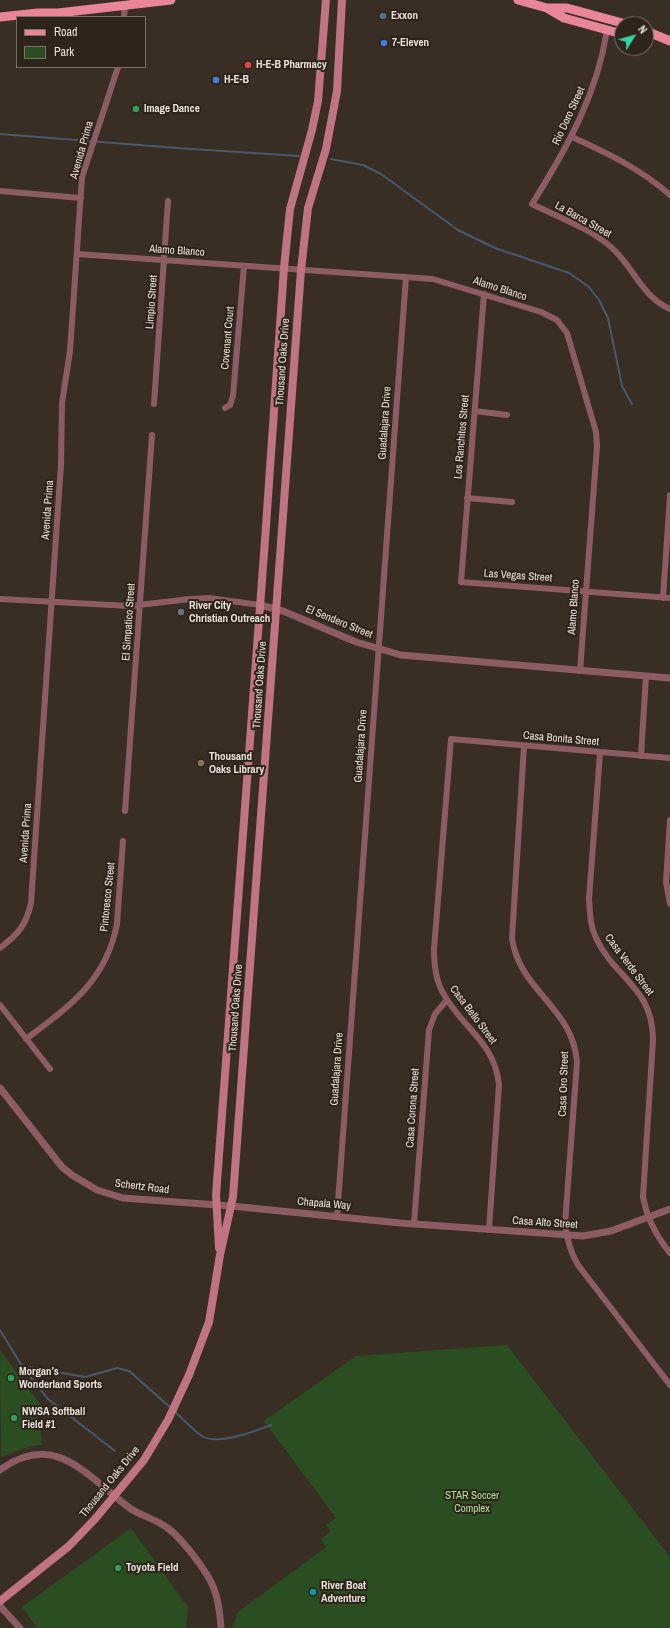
<!DOCTYPE html>
<meta charset="utf-8">
<style>
body{margin:0}
#map{position:relative;width:670px;height:1628px;overflow:hidden;background:#382e23;font-family:"Archivo Narrow",sans-serif}
canvas{display:block}
.legend{position:absolute;left:16px;top:16px;width:130px;height:52px;box-sizing:border-box;background:#2e2419;border:1px solid #797067;margin:0;padding:5px 7px;list-style:none;font-size:12px;color:#e9e2dc}
.legend li{display:flex;align-items:center;gap:8px;height:20px}
.legend b{width:20px;border:1px solid #797067}
.north{position:absolute;left:614px;top:16px;width:40px;height:40px;box-sizing:border-box;background:#2e2419;border:1px solid #797067;border-radius:50%;rotate:53deg;font-size:11px;font-weight:700;line-height:16px;text-align:center;color:#e9e2dc}
.north::after{content:'';display:block;margin:auto;width:14px;height:18px;background:#30d4a9;clip-path:polygon(50% 0,100% 100%,50% 72%,0 100%)}
</style>
<div id="map">
<canvas width="670" height="1628"></canvas>
<ul class="legend">
<li><b style="height:5px;background:#e88596"></b>Road</li>
<li><b style="height:11px;background:#2a4e22"></b>Park</li>
</ul>
<div class="north">N</div>
</div>
<script>
const ctx = document.querySelector('canvas').getContext('2d');
ctx.lineJoin = 'round';
function fill(path, color) {
  ctx.fillStyle = color;
  ctx.fill(path, 'evenodd');
}
function strokePath(path, color, width, dash) {
  ctx.strokeStyle = color;
  ctx.lineWidth = width;
  ctx.lineCap = dash ? 'butt' : 'round';
  ctx.setLineDash(dash || []);
  ctx.stroke(path);
}
function drawText(font, color, halo, rows, align = 'center') {
  ctx.font = font + ' "Archivo Narrow",sans-serif';
  ctx.lineWidth = 4;
  ctx.setLineDash([]);
  ctx.textBaseline = 'middle';
  ctx.strokeStyle = halo;
  ctx.fillStyle = color;
  for (const [text, x, y, turn = 0] of rows) {
    ctx.save();
    ctx.translate(x, y);
    ctx.rotate((+turn || 0) * Math.PI / 180);
    ctx.textAlign = isNaN(turn) ? turn : align;
    if (halo) ctx.strokeText(text, 0, 0);
    ctx.fillText(text, 0, 0);
    ctx.restore();
  }
}
fill(new Path2D(`
 M507,1345l163,212v71h-438l6,-16 88,-65 -5,-8 10,-8 -5,-6 10,-7 -72,-97 92,-65z
 M0,1350l42,57 -5,13 3,7 2,18 -11,1 -30,11z
 M131,1528l57,79 -2,21h-149l-15,-21z`), '#2a4e22');
strokePath(new Path2D(`
 M0,134l177,14 122,8
 M331,159l32,6 18,9 77,56 37,18 74,25 20,14 10,13 9,18 14,68 10,18
 M0,1330l22,36 26,33 67,52
 M22,1366l63,11 32,-9 12,3 42,37
 M174,1411c9,8 18,18 28,25 16,10 53,-5 69,-11`), '#475a6d', 2);
strokePath(new Path2D(`
 M124,17l1,-11
 M607,30c-10,65 -40,118 -75,174 26,13 57,24 79,43 22,19 31,50 59,62
 M572,137c35,16 69,32 98,58
 M0,191l81,7
 M77,254l356,25 108,33 16,8 10,13 29,99 1,14 -17,225
 M484,294l-23,288 209,16
 M154,404l14,-203
 M225,408l5,-3 3,-9 11,-130
 M475,411l32,4
 M467,498l45,4
 M663,598l7,-103
 M0,599l130,7 60,-7 19,-1 51,7
 M524,746l-12,192c7,53 61,69 65,124l-12,162c2,15 5,28 13,41l92,120
 M600,753l-11,146c1,13 1,27 7,39 19,41 57,49 57,102l-10,157c4,22 13,39 27,56
 M641,756l5,-80
 M125,811l27,-376
 M670,820l-4,62 4,22
 M0,948c18,-14 26,-22 31,-45l30,-439 1,-61 8,-52 12,-174 36,-110
 M0,1005l50,64
 M26,1039c44,-33 80,-58 91,-115l6,-83
 M337,1216l69,-939
 M414,1224l15,-194 6,-16 12,-14
 M489,1230l10,-145c-4,-44 -39,-58 -57,-94 -7,-13 -8,-27 -8,-42l17,-210 219,19`), '#8d5c63', 6);
strokePath(new Path2D(`
 M260,605l23,6 73,31 45,13 269,23
 M0,1088l62,79 10,8 25,15 26,8 108,8 169,17 183,13 28,-5 59,-22
 M0,1470c56,-41 87,7 131,39 11,7 24,10 35,18 15,10 42,45 48,62 5,12 6,26 7,39
 M0,1606l20,22`), '#8d5c63', 7);
strokePath(new Path2D(`
 M219,1248l-3,-53 49,-655 19,-272 6,-59 22,-79 6,-29 8,-101
 M189,1375l20,-53 11,-67 13,-58 68,-927 7,-62 18,-59 11,-58 5,-91
 M0,1601l69,-55 26,-27`), '#c07380', 8);
strokePath(new Path2D(`
 M518,0l29,8
 M0,17l38,-4h20l113,-13
 M646,31l24,10
 M622,34l-58,-16 -17,-10h20l59,16`), '#e88596', 9);
strokePath(new Path2D(`
 M95,1519l49,-59 24,-40 21,-45`), '#c07380', 8);
for (const [x, y, r, color] of [
 [383,16,4,"#5c6f8a"],
 [384,43,4,"#3f7fe0"],
 [248,65,4,"#e0444e"],
 [216,80,4,"#3f7fe0"],
 [136,109,4,"#2e9e5b"],
 [181,612,4,"#6b7280"],
 [201,763,4,"#8d6e63"],
 [11,1378,4,"#2e9e5b"],
 [14,1418,4,"#2e9e5b"],
 [118,1568,4,"#2e9e5b"],
 [313,1592,4,"#0f9aa8"]
]) {
  const dot = new Path2D();
  dot.arc(x, y, r, 0, 2 * Math.PI);
  ctx.fillStyle = color;
  ctx.fill(dot);
  strokePath(dot, '#2e2419', 1.5);
}
drawText('bold 11px', '#e9e2dc', '#2e2419', [
 ["Exxon",391,16],
 ["7-Eleven",392,43],
 ["H-E-B Pharmacy",256,65],
 ["H-E-B",224,80],
 ["Image Dance",144,109],
 ["River City",189,606],
 ["Christian Outreach",189,619],
 ["Thousand",209,757],
 ["Oaks Library",209,770],
 ["Morgan’s",19,1372],
 ["Wonderland Sports",19,1385],
 ["NWSA Softball",22,1412],
 ["Field #1",22,1425],
 ["Toyota Field",126,1568],
 ["River Boat",321,1586],
 ["Adventure",321,1599]
], 'left');
drawText('11px', '#e9e2dc', '#2e2419', [
 ["Rio Doro Street",569,116,-65],
 ["Avenida Prima",82,150,-74],
 ["La Barca Street",583,220,29],
 ["Alamo Blanco",177,251,4],
 ["Alamo Blanco",500,289,18],
 ["Limpio Street",152,302,-86],
 ["Covenant Court",228,338,-85],
 ["Thousand Oaks Drive",283,362,-86],
 ["Guadalajara Drive",385,423,-86],
 ["Los Ranchitos Street",462,437,-85],
 ["Avenida Prima",48,510,-86],
 ["Las Vegas Street",518,576,4],
 ["Alamo Blanco",574,607,-86],
 ["El Simpatico Street",129,622,-86],
 ["El Sendero Street",339,622,22],
 ["Thousand Oaks Drive",260,685,-86],
 ["Casa Bonita Street",561,739,5],
 ["Guadalajara Drive",361,746,-86],
 ["Avenida Prima",26,833,-86],
 ["Pintoresco Street",108,897,-84],
 ["Casa Verde Street",629,965,53],
 ["Thousand Oaks Drive",236,1008,-86],
 ["Casa Bello Street",473,1015,53],
 ["Guadalajara Drive",337,1069,-86],
 ["Casa Oro Street",564,1084,-88],
 ["Casa Corona Street",413,1108,-86],
 ["Schertz Road",142,1187,7],
 ["Chapala Way",324,1204,5],
 ["Casa Alto Street",545,1223,4],
 ["Thousand Oaks Drive",110,1482,-51]
]);
drawText('11px', '#a7e199', '#2e2419', [
 ["STAR Soccer",472,1496],
 ["Complex",472,1509]
]);
</script>
